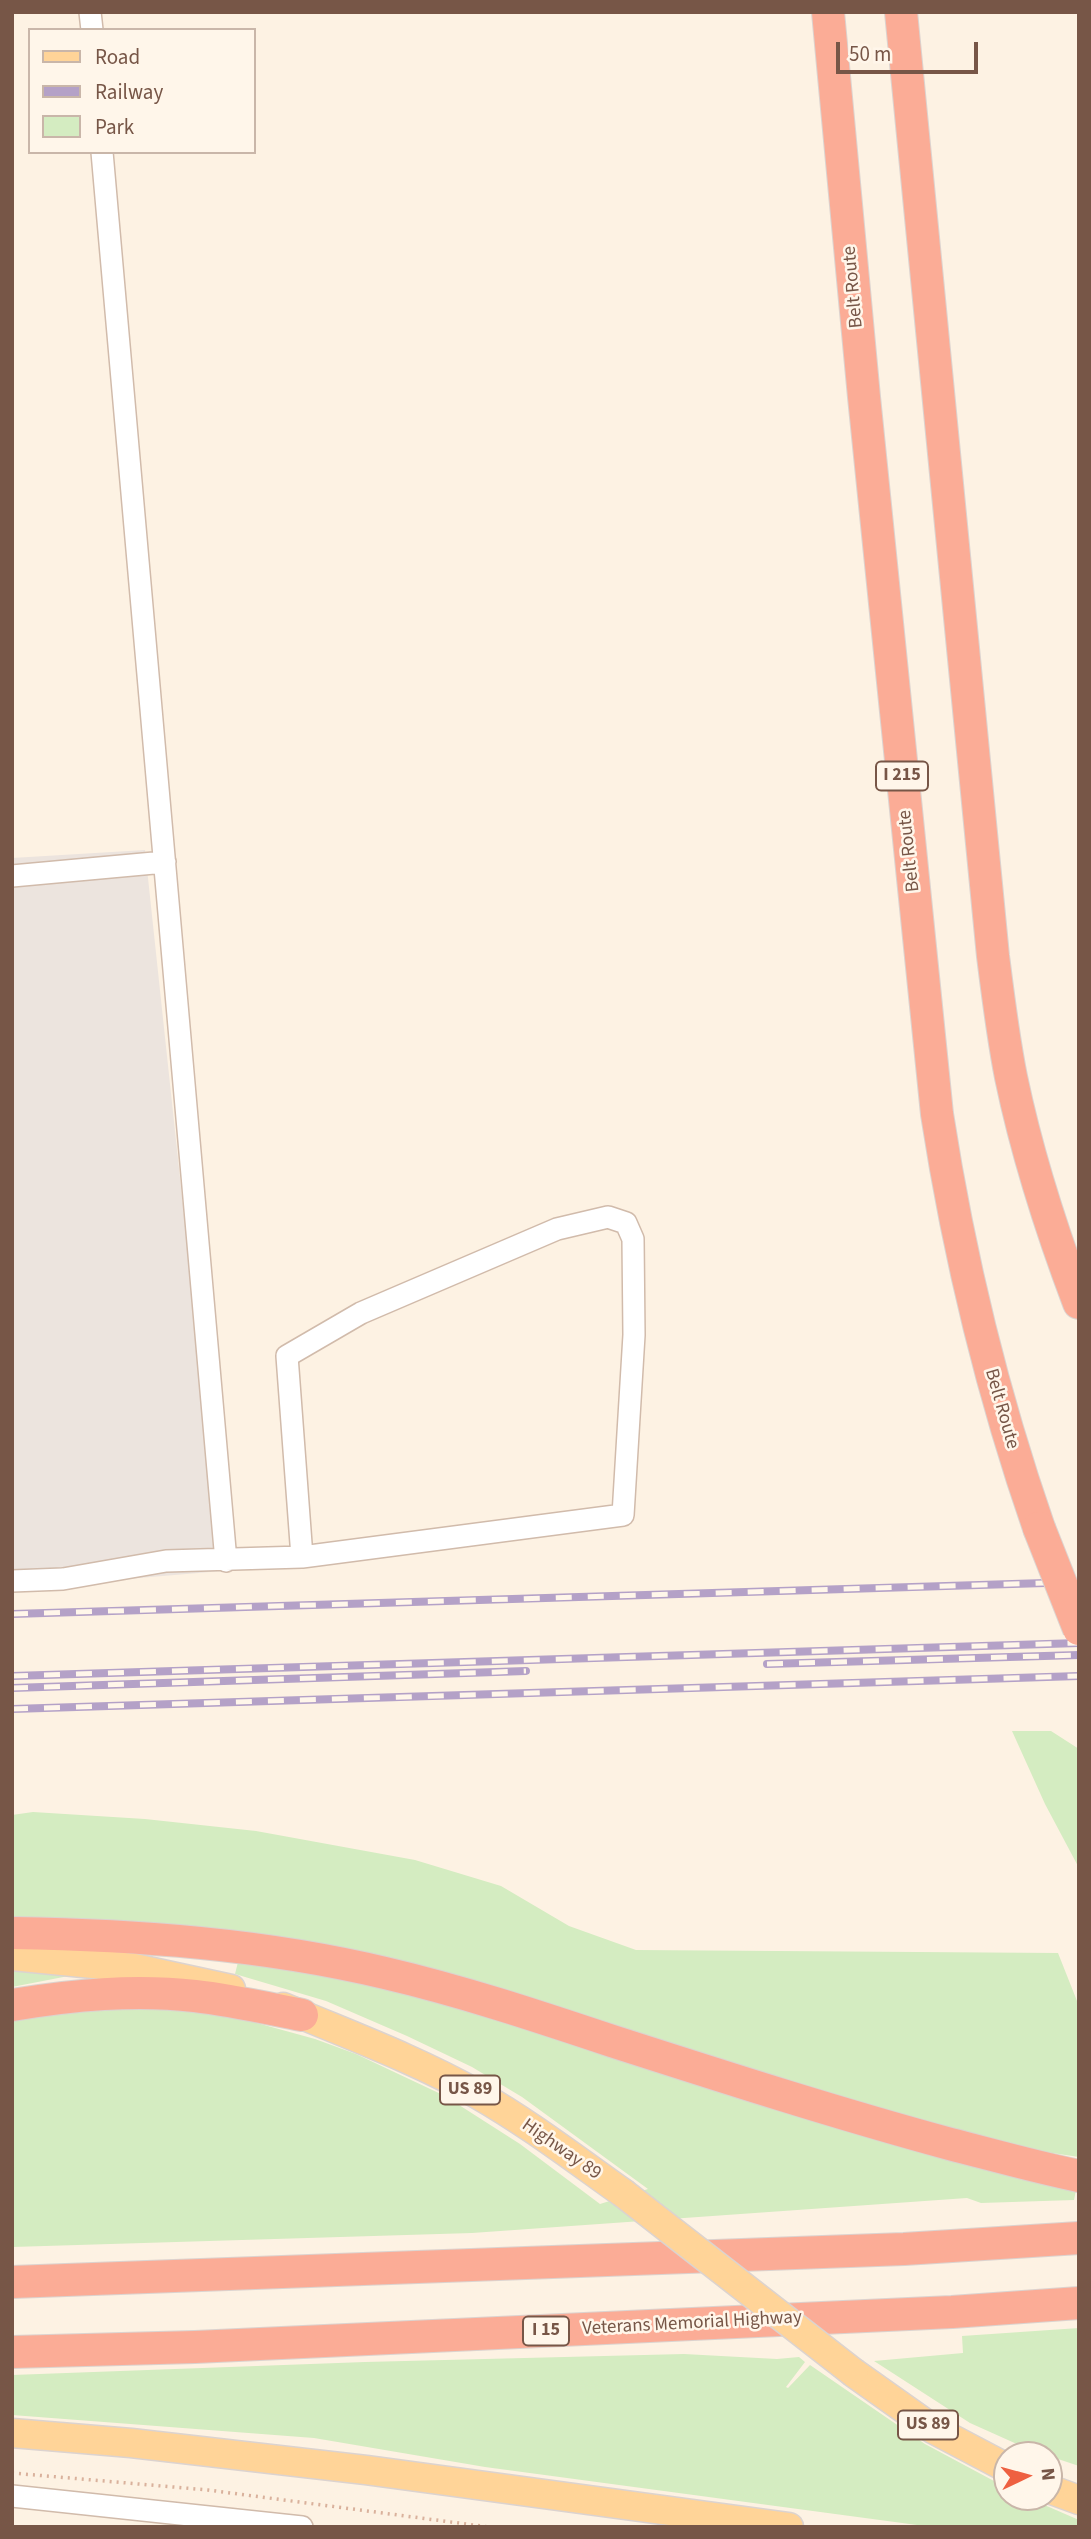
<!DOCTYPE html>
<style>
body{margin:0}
#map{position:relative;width:1091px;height:2539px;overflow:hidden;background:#fdf2e3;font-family:"Source Sans 3",sans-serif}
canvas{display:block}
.frame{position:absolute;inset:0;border:14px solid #775647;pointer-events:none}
.legend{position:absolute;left:28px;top:28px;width:228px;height:126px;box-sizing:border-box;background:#fff6ea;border:2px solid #c9b6a9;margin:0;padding:9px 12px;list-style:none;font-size:21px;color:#775647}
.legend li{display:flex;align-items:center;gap:14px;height:35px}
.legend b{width:35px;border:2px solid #c9b6a9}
.north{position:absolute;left:993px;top:2441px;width:70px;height:70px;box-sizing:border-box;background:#fff6ea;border:2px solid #c9b6a9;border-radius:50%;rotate:85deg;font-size:19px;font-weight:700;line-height:28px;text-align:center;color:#775647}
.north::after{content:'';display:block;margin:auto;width:24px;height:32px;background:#ee6041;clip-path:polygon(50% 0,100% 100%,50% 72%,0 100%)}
.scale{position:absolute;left:836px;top:42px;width:142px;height:32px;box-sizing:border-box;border:4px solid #775647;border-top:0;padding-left:9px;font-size:21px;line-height:24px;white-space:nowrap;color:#775647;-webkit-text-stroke:5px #fff6ea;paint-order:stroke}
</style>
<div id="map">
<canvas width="1091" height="2539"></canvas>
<div class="frame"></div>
<ul class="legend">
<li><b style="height:9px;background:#ffd498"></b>Road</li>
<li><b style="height:9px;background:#b4a1c7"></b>Railway</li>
<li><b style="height:19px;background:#d4ecc1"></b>Park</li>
</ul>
<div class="north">N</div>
<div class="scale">50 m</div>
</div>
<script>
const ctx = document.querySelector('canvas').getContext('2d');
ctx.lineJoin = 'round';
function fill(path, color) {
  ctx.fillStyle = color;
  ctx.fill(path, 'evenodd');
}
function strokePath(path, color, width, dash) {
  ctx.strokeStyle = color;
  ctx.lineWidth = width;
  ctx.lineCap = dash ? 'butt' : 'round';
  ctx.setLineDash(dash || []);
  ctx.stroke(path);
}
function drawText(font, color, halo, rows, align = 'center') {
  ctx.font = font + ' "Source Sans 3",sans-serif';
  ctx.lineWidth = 5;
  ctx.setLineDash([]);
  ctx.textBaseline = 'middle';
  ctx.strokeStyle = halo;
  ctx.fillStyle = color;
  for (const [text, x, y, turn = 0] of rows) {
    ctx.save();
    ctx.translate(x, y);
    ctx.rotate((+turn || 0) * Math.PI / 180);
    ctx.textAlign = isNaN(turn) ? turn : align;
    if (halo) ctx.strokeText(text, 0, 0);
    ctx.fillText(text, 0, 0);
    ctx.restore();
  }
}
fill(new Path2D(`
 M145,850l77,721 -142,12 -68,2v-727z`), '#ece4de');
fill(new Path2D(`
 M1012,1731h39l28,18v119l-34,-64z
 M33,1812l112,7 111,12 159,29 86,26 68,40 67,24 422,3 21,53v151l-47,-7 -115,-28 -343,-109 -308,-78 -135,-14 -119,-2v-104z
 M238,1962l57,6 125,26 656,196 -2,10 -93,3 -14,-5 -495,35 -460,14v-231l99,-12 106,8 98,27 41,15 89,42 75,48 80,60 48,-15 -126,-92 -50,-30 -65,-31 -81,-35 -91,-27z
 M12,1967l72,6 -72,14z
 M1079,2328v138l-51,-17 -58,-26 -96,-62 89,-8 -1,-17z
 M684,2354l93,5 22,-2 6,5 -19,25 2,1 22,-23 115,79 82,44v9h19l53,23v7h-147l-447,-60 -171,-29 -302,-23v-40l353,-13z`), '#d4ecc1');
const minor = new Path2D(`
 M90,12l2,18
 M102,152l124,1409
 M12,876l153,-14
 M12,1581l51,-2 103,-18 136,-4 321,-42 11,-180 -1,-96 -7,-16 -18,-6 -51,12 -196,84 -74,43 15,201
 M12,2496l290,31`);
const major = new Path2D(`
 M12,1956l122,12 97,21
 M283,2007c66,28 132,52 194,87 51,29 98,65 146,99
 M854,2373l79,56 74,39
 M12,2433l119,10 235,27 423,57
 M1049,2489l30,11`);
const highway = new Path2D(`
 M828,12l36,385 73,717c22,142 55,279 102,414
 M901,12l92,944c5,40 10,81 18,121 16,77 40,152 68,226
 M12,1933c125,2 251,11 373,40 77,18 152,43 227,68 112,36 224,72 338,103 43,11 85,23 129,32
 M12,2005c61,-10 122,-16 183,-9 36,4 71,12 107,19
 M12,2282l892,-33 175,-11
 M12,2352l183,-5 757,-35 127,-9`);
strokePath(minor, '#d1bbab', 24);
strokePath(major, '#dcd3cf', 31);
strokePath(highway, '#dcd3cf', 34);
strokePath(new Path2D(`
 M12,2473l196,17 281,37`), '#d9b19c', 3.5, [2, 5]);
strokePath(minor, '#fff', 21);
strokePath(major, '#ffd498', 28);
strokePath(highway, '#fbac96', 32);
const rail = new Path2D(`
 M12,1614l1067,-32
 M767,1664l312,-9
 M12,1676l1067,-33
 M12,1688l514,-17
 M12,1709l1067,-33`);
strokePath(rail, '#b4a1c7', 8);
strokePath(rail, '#fff6ea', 5, [16]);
const majorBridge = new Path2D(`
 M623,2193l231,180`);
const highwayBridge = new Path2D(`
 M1039,1528l40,101`);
strokePath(majorBridge, '#dcd3cf', 31, []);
strokePath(highwayBridge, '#dcd3cf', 34, []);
strokePath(majorBridge, '#ffd498', 28);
strokePath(highwayBridge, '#fbac96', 32);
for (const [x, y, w] of [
 [902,776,52],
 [470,2090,60],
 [546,2331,46],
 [928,2425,60]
]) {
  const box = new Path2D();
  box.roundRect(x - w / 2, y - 14.5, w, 29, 5);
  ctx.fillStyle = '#fff6ea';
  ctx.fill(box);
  strokePath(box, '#775647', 2);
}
drawText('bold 18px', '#775647', null, [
 ["I 215",902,776],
 ["US 89",470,2090],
 ["I 15",546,2331],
 ["US 89",928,2425]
]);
drawText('19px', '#775647', '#fff6ea', [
 ["Belt Route",854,287,-95],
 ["Belt Route",910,851,-96],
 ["Belt Route",1001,1409,74],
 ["Highway 89",561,2150,35],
 ["Veterans Memorial Highway",692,2324,-3]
]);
</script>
